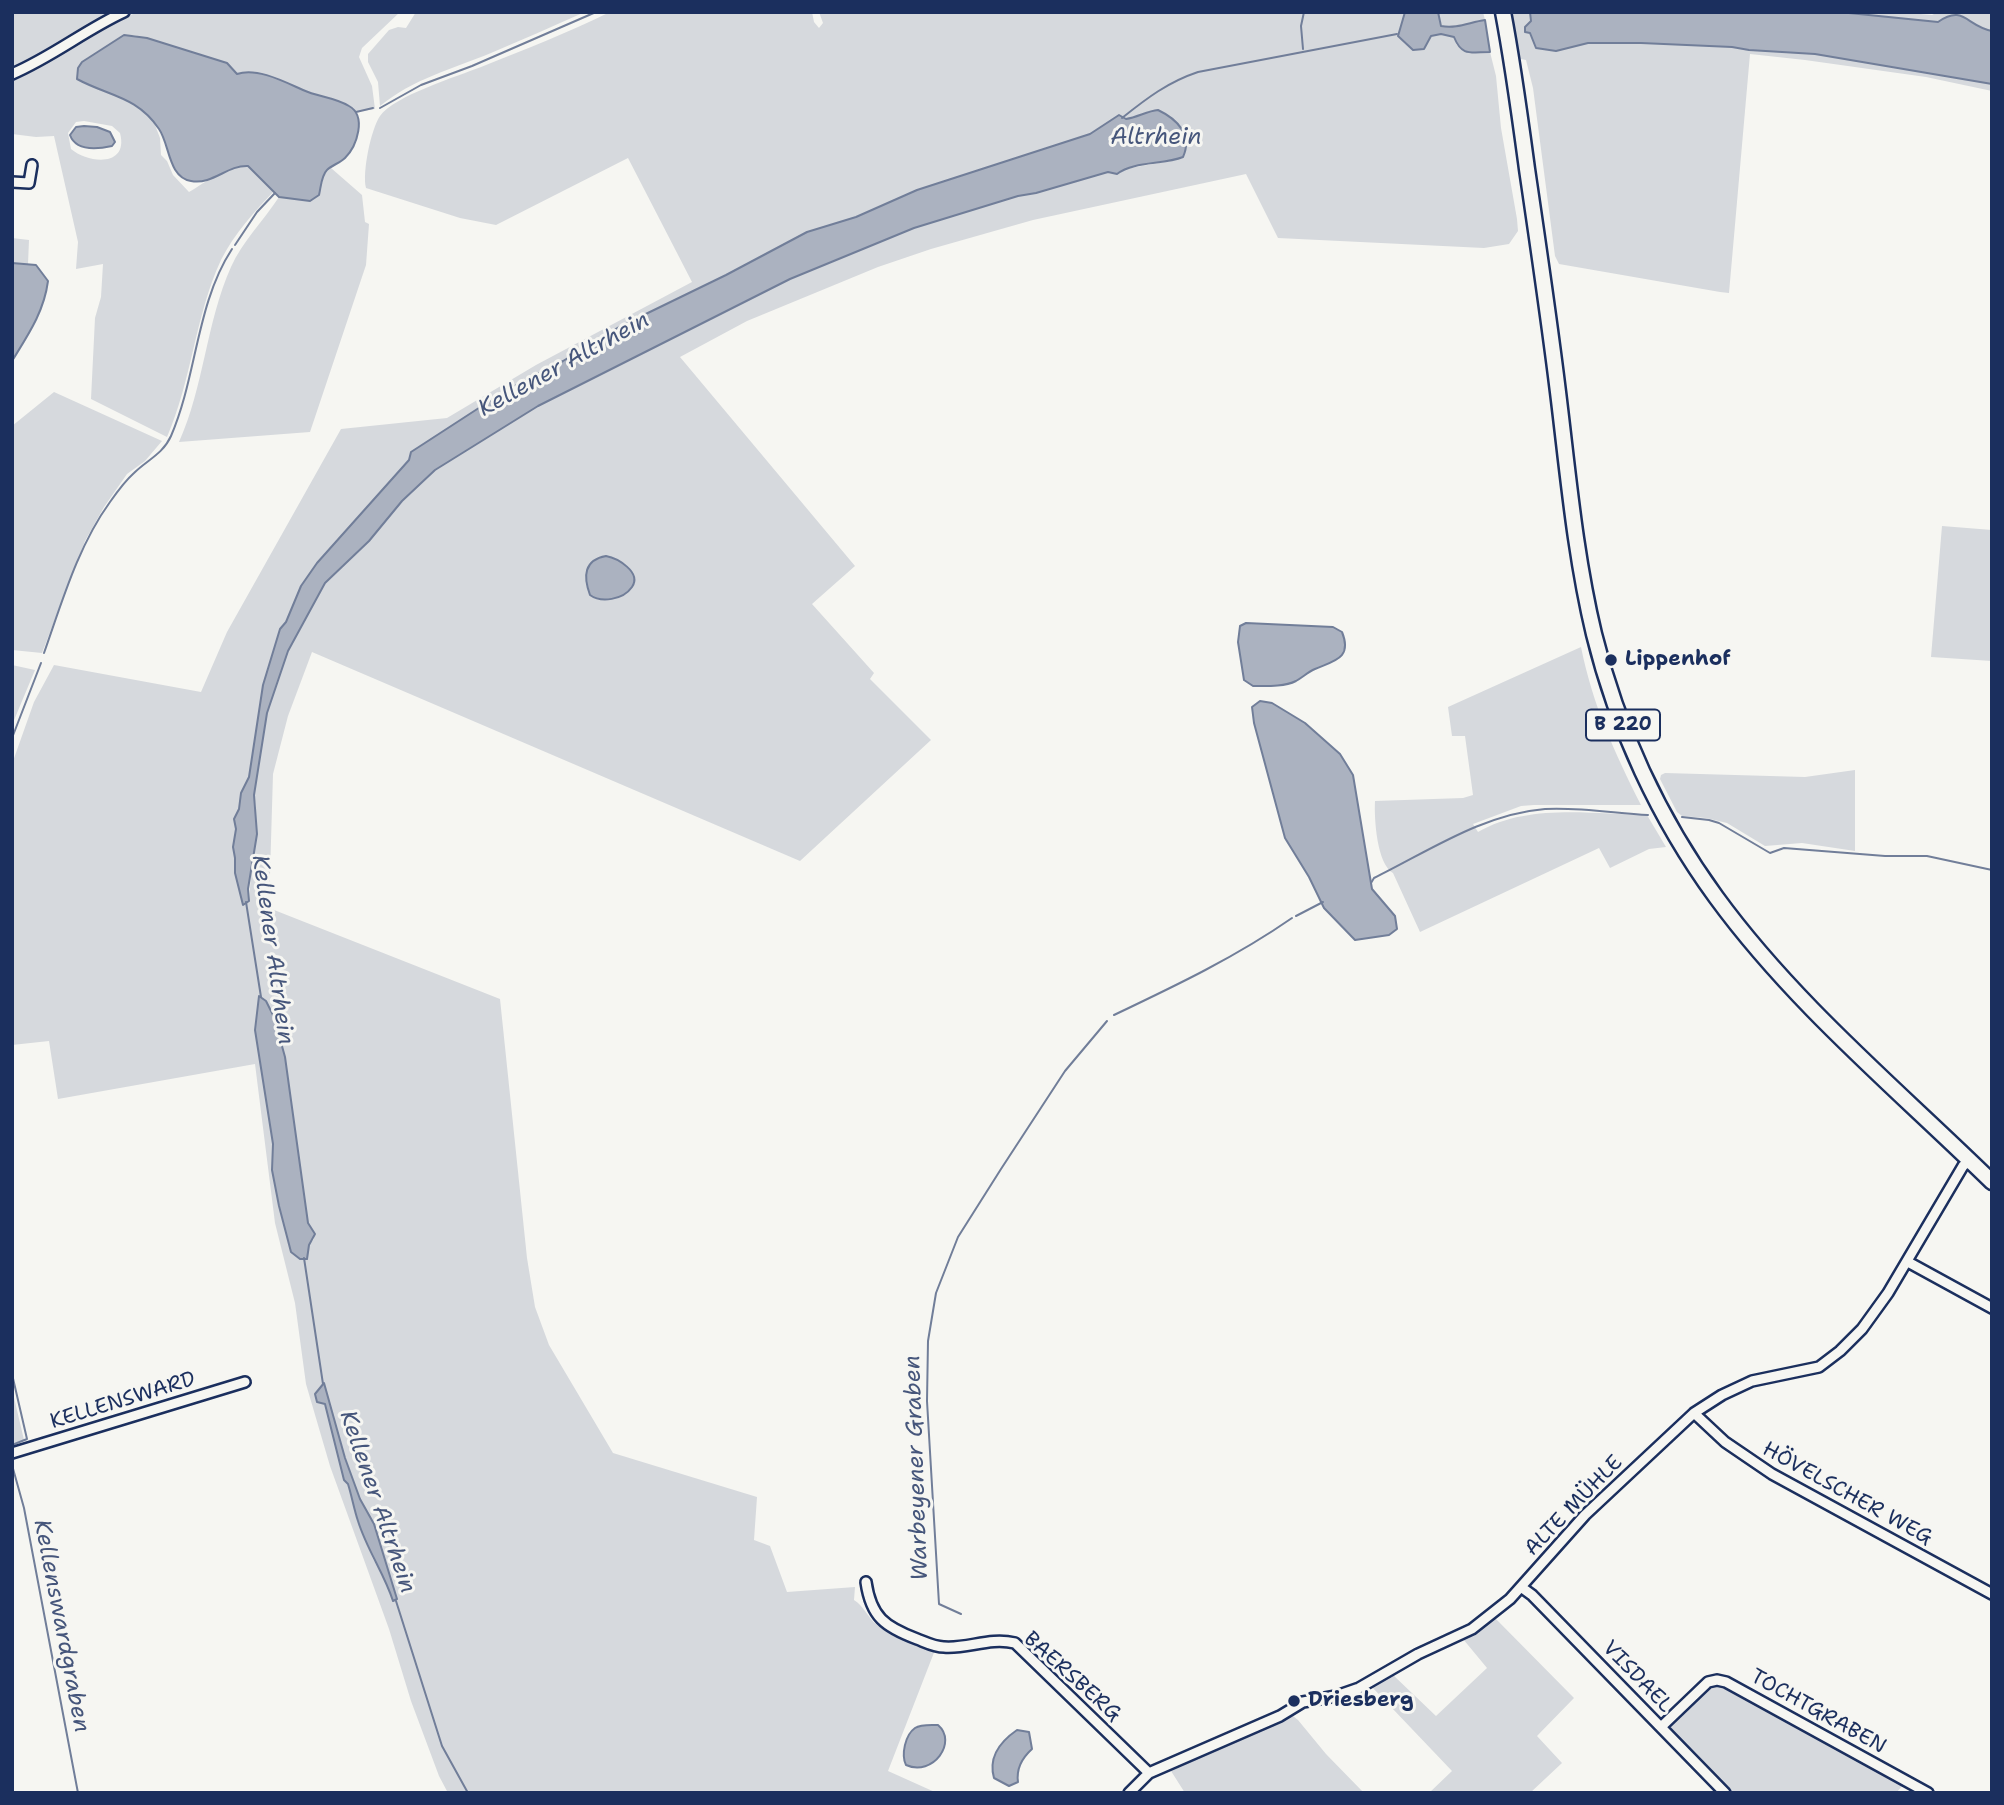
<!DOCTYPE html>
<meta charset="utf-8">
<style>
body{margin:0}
#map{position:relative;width:2004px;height:1805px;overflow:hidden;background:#f6f6f2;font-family:"Shantell Sans",sans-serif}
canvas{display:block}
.frame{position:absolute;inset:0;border:14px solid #1b2f5e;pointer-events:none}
</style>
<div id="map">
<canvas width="2004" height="1805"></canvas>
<div class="frame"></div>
</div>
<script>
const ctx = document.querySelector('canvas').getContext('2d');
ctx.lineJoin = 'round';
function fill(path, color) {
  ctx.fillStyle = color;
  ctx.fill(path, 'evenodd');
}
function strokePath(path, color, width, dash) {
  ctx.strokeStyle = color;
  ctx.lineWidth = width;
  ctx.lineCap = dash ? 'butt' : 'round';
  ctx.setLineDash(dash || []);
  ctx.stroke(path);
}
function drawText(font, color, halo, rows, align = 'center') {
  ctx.font = font + ' "Shantell Sans",sans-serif';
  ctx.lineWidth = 6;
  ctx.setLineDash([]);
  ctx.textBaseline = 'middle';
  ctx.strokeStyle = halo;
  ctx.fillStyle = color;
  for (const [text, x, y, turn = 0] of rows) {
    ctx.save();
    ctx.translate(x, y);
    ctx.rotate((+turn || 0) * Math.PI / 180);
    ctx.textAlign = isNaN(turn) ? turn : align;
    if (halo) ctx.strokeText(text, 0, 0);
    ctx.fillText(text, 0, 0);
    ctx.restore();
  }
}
fill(new Path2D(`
 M12,12h104l-104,59z
 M139,12h261l-38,36 -3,9 13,29 3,23 -20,3c-9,-13 -25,-12 -39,-16 -27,-9 -50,-28 -79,-22l-10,-11 -93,-28c-19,1 -30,17 -47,23l-3,24 54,24 15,14 7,18 1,17 6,6 6,14 16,17c17,-10 39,-27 59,-26l26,25c-19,20 -40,43 -53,69 -26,56 -29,120 -54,177l-76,-38 4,-81 6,-21 2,-33 -27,5 2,-27 -24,-106 -18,1 -24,-3v-57c22,-10 43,-20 64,-32 20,-13 39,-26 63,-33zM84,121l28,5 8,7c9,34 -31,31 -49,16l-3,-16 8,-11z
 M416,12h169c-32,14 -63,28 -94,41 -39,16 -78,26 -111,53l-2,-24 -10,-20v-8l21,-24 9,-3 8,1z
 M610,12h202l2,10 5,6 4,-5 -4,-11h586l-7,23 15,15 12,-3 6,-11 10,-2 13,3 2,7 8,7 26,1 6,24 5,52 16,91 1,12 -9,13 -25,4 -206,-10 -32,-64 -213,46 -102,29 -53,18 -131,54 -67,36 175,209 -43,38 62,69 -4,6 61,61 -131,121 -488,-209 -24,64 -15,58 -4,134 231,91 27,259 8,49 14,38 64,108 144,44 -3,43 16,6 17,46 68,-5 -1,13c10,6 14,18 23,25 16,13 39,18 58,25l-47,121 49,22h-489l-9,-17 -28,-75 -22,-72 -59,-163 -24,-82 -11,-81 -20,-80 -20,-159 -197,35 -9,-58 -37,4v-281l22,-62 20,-37 147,27 26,-60 114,-203 106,-11 89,-53 156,-83 -64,-124 -132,67 -36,-7 -94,-30c-4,-15 5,-59 14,-72 14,-20 78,-40 101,-49 43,-17 88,-35 129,-55zM1149,111l22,50 -47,8 -7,5 -9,-2 -72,21 -18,3 -104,32 -124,51 -252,127 -103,64 -33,31 -33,40 -44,42 -15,25 -22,43 -21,62 -13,82 2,13 -7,93 -6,3 -8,-31v-16l-2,-10 3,-18 -2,-10 5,-10 2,-16 8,-16 14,-92 17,-56 6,-7 15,-35 108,-127 2,-8 94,-61 58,-30 56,-34 107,-52 81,-43 49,-15 61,-27 173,-56 29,-18 7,4 14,-3zM255,1030l30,28 23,166 5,6 1,9 -5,5 -24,-18 -6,-20 -7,-36 1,-26zM324,1383l21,75 15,41 14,25 23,75 -3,2 -8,-22 -13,-20 -16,-39 -9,-36 -4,-4 -19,-76z
 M1438,12h45l2,8c-15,2 -28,9 -43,6z
 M1508,12h22v20l7,16 19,3 32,-8h53l91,4 17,3 66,4 177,30v7l-66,-14 -121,-17 -55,-6 -21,239 -9,-1 -161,-28 -4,-8 -22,-168 -7,-28 -10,-2z
 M1839,12h58l35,3 6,-3h54v19c-25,-5 -28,-27 -54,-9z
 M331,168l31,27 3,27 4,2 -3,41 -56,167 -131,10c25,-55 27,-119 52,-175 11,-25 33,-47 48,-70l31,4c10,-11 11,-26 21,-33z
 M12,238l17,2 -1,24 -16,-1z
 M54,392l108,49 -17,20 -18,13 -23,33 -19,34 -43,112 -30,-3v-224z
 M1942,526l50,4v131l-61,-4z
 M1581,647c12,59 33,104 60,158h-107l-13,1 -48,18 5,8c49,-29 115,-18 169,-17l19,32 -17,2 -39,19 -11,-20 -179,84 -27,-59c-16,-9 -19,-54 -18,-72l88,-3 10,-3 -8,-59h-13l-4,-29z
 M12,665l23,5 -23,55z
 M1855,770v81l-53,-8 -37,3 -38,-23 -21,-5 -24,-2 -5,-4 -17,-33 1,-4 4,-2 140,4z
 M12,1389l12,51 -12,4z
 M1495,1618l79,80 -37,38 25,27 -32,30h-101l23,-22 -81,-85 21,-12 44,42 51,-48 -24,-29z
 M1717,1684h9l178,100 -8,9h-167l-56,-58 -2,-8 2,-6 37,-35z
 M1293,1716l5,4 28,34 38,39h-179l-14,-22 115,-54z`), '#d6d9dd');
const water = new Path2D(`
 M1405,12h33l3,14c16,3 29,-4 44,-6l5,32c-19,0 -28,5 -36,-15l-13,-3 -10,2 -7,13 -11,1 -15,-14z
 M1530,12h309l99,10c26,-18 28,4 54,9v53l-177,-30 -66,-4 -17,-3 -91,-4h-53l-32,8 -20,-3 -6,-15 -5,-1v-5l6,-6z
 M124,35l23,3 80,25 10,11c20,-7 48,8 66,16 15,7 31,7 46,16 18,10 8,40 -4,52 -5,5 -13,7 -18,12 -6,6 -6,17 -8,25l-9,6 -31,-4 -31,-31c-21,-1 -35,19 -57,15 -23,-4 -21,-36 -32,-52 -22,-33 -51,-33 -82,-50l1,-11 4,-6z
 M1158,110c19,9 35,25 25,47 -20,8 -49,4 -66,17l-9,-2 -72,21 -18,3 -104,32 -124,51 -252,127 -103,64 -33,31 -33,40 -44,42 -37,68 -21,62 -13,82 3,39 -9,55 1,12 -6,4 -8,-32v-15l-2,-11 3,-18 -2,-10 5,-10 2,-16 8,-16 14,-92 17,-56 6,-7 15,-36 16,-23 92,-103 2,-8 94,-61 58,-30 56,-34 107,-52 81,-43 49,-15 61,-27 173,-56 29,-19 7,4c12,-2 21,-8 32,-9z
 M84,126l13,1 13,5 5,10 -3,4c-14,3 -36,6 -42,-11l6,-8z
 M12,263l24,2 12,16c-4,31 -20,54 -36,80z
 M606,556c11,2 36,16 26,31 -9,13 -31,16 -42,8 -7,-19 -6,-35 16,-39z
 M1246,623l87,4 9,5c11,27 -9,29 -27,37 -7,3 -12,8 -19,12 -12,6 -30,5 -43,5l-9,-6 -6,-38 2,-16z
 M1260,701l12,2 33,20 35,31 13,21 19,114 23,27 2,13 -8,6 -34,5 -31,-32 -15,-31 -24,-39 -31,-115 -2,-16z
 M259,996l7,5 8,16 11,40 23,166 7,11 -6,11 -2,14h-7l-9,-7 -12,-46 -7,-36 1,-26 -18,-114z
 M324,1383l21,75 15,41 14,25 23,75 -4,2c-9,-28 -26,-51 -35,-80 -4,-12 -6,-24 -10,-37l-4,-4 -19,-76 -8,-2 -2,-8z
 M938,1725c20,17 -5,52 -32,40 -5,-10 -1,-30 9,-37 6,-4 16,-3 23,-3z
 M1017,1730l12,2 3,17c-10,9 -16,19 -14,33l-9,4 -15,-8c-6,-21 7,-37 23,-48z`);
fill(water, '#abb2c0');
strokePath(water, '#717e99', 2);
strokePath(new Path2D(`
 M1303,49l-2,-23 3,-14
 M380,108l41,-23 51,-19 124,-54
 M356,112l17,-4
 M1122,118c25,-20 46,-36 76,-46l199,-38
 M235,245l22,-33 18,-19
 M44,653c18,-51 34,-107 66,-151 7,-10 15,-21 24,-29 13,-13 29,-19 37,-37 26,-60 25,-132 61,-187
 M12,738l29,-75
 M1682,817l27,3 10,3 51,30 14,-5 101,8h42l65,14
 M1371,883l3,-5c55,-27 109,-64 171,-69 33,-2 69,4 103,6
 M246,902l15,95
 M1296,916l27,-14
 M1114,1015c61,-29 122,-58 178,-97
 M304,1258l19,126
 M12,1374l15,65 -15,6
 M12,1465l12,43 54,285
 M396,1601l46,145 26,47
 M961,1614l-22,-10 -12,-203 1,-60 8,-48 22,-56 43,-68 64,-98 42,-50`), '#717e99', 2);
const street = new Path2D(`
 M12,74c40,-17 73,-44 112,-62
 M12,182l17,1 3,-18
 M1908,1262l84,46
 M1694,1413l31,29 47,32 220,120
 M12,1453l233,-71
 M866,1582c5,35 19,45 51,57 8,3 17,8 27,8 24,2 45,-10 71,-4l134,130
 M1521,1587l11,8 193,198
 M1661,1727l47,-45 9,-2 9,2 202,111
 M1129,1793l20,-20 131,-57 23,-14 33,-6 23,-8 59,-34 54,-25 38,-30 75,-84 109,-102 28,-18 30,-14 67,-14 21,-16 22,-22 26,-36 75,-127 7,-6`);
const primary = new Path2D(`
 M1503,12c10,52 17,105 24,157 11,75 22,149 31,223 10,81 17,163 36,242 23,94 65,185 122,263 78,107 182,193 276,285`);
strokePath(street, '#1b2f5e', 14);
strokePath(primary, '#1b2f5e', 19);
strokePath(street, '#f6f6f2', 9);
strokePath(primary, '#f6f6f2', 14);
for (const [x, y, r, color] of [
 [1611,660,7,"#1b2f5e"],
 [1294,1701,7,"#1b2f5e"]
]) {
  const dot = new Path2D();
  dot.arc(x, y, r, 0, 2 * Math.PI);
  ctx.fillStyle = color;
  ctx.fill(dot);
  strokePath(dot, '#f6f6f2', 2.5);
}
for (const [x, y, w] of [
 [1623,725,74]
]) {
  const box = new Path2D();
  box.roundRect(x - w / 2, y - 15.5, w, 31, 5);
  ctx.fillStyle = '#f6f6f2';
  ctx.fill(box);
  strokePath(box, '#1b2f5e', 2);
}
drawText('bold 19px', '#1b2f5e', null, [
 ["B 220",1623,725]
]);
drawText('bold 21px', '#1b2f5e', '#f6f6f2', [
 ["Lippenhof",1625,660],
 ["Driesberg",1308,1701]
], 'left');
drawText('21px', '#1b2f5e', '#f6f6f2', [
 ["KELLENSWARD",123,1401,-17],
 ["HÖVELSCHER WEG",1847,1494,29],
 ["ALTE MÜHLE",1574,1506,-46],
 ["BAERSBERG",1072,1677,42],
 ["VISDAEL",1637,1677,46],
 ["TOCHTGRABEN",1818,1712,29]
]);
drawText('italic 23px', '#46567b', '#f6f6f2', [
 ["Altrhein",1156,138],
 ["Kellener Altrhein",564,365,-29],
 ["Kellener Altrhein",272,950,82],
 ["Warbeyener Graben",917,1468,-92],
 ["Kellener Altrhein",377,1502,71],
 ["Kellenswardgraben",61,1626,79]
]);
</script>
